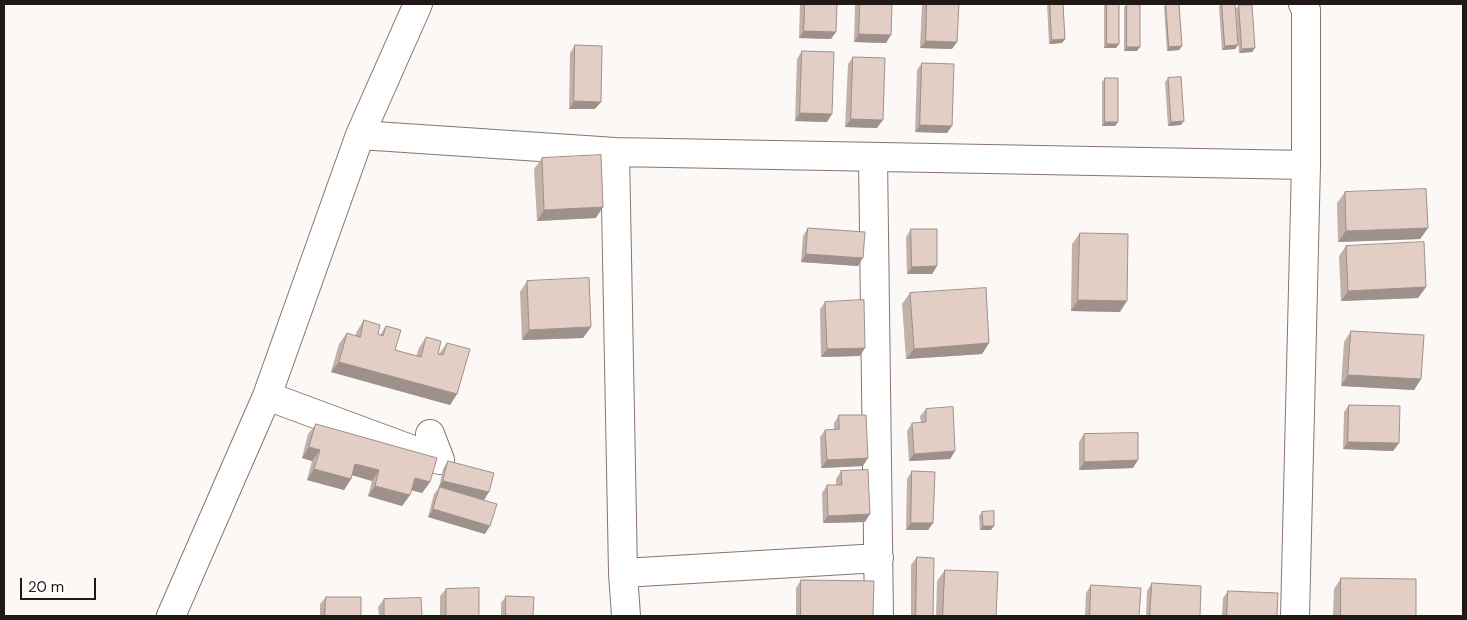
<!DOCTYPE html>
<style>
body{margin:0}
#map{position:relative;width:1467px;height:620px;overflow:hidden;background:#fcf8f6;font-family:"DM Sans",sans-serif}
canvas{display:block}
.frame{position:absolute;inset:0;border:5px solid #211916;pointer-events:none}
.scale{position:absolute;left:20px;top:578px;width:76px;height:22px;box-sizing:border-box;border:2px solid #211916;border-top:0;padding-left:6px;font-size:15px;line-height:18px;white-space:nowrap;color:#211916;-webkit-text-stroke:4px #fff;paint-order:stroke}
</style>
<div id="map">
<canvas width="1467" height="620"></canvas>
<div class="frame"></div>
<div class="scale">20 m</div>
</div>
<script>
const ctx = document.querySelector('canvas').getContext('2d');
ctx.lineJoin = 'round';
function strokePath(path, color, width, dash) {
  ctx.strokeStyle = color;
  ctx.lineWidth = width;
  ctx.lineCap = dash ? 'butt' : 'round';
  ctx.setLineDash(dash || []);
  ctx.stroke(path);
}
function fill(path, color) {
  ctx.fillStyle = color;
  ctx.fill(path, 'evenodd');
}
const minor = new Path2D(`
 M360,135l255,17 8,421 3,43
 M615,152l691,13
 M873,157l6,459
 M267,396l173,64 -10,-26
 M623,573l256,-15
 M171,616l96,-220 93,-261 58,-131
 M1295,616l11,-451v-155l-3,-6`);
strokePath(minor, '#87756d', 30);
strokePath(minor, '#fff', 28);
fill(new Path2D(`
 M800,4h37l-6,35 -32,-1z
 M855,4h37l-6,39 -32,-1z
 M922,4h37l-7,45 -32,-1z
 M1047,4h16l2,35 -3,4 -13,1z
 M1104,4h15l-3,44h-12z
 M1127,4l10,47h-13v-44z
 M1166,4h13l3,42 -3,4 -12,1 -3,-44z
 M1221,4h14l3,41 -3,4 -13,1 -3,-43z
 M1239,5l16,43 -3,4 -13,1 -3,-44z
 M575,45l20,64h-26l1,-56z
 M802,51l25,71 -32,-1 2,-62z
 M853,57l24,71 -32,-1 3,-63z
 M922,63l25,70 -32,-1 2,-62z
 M1105,78l10,48h-13v-44z
 M1168,78l13,47 -13,1 -3,-44z
 M542,158l54,60 -59,3 -3,-52z
 M1345,192l83,36 -8,11 -82,3 -1,-39z
 M808,228l50,38 -57,-4 2,-26z
 M911,229l26,37 -5,8h-25l-1,-37z
 M1080,233l40,79 -49,-1 1,-67z
 M1346,246l80,41 -8,11 -77,3 -2,-45z
 M527,281l64,46 -8,11 -61,2 -2,-48z
 M910,293l79,50 -7,11 -76,5 -4,-55z
 M825,302l35,54 -39,1 -1,-48z
 M364,320l14,14 2,1 6,-9 9,24 21,6 3,-8 7,-11 12,17h1l8,-11 10,51 -7,11 -119,-33 8,-28 8,-11 8,3 2,-5z
 M1351,331l70,48 -7,11 -73,-4 3,-44z
 M1349,405l50,38 -6,8 -50,-2 1,-37z
 M926,409l29,42 -5,8 -41,2 -2,-30 5,-8h9l-1,-7z
 M839,415l24,51 -42,2 -1,-31 5,-7 9,-1v-6z
 M316,424l114,58 -8,11 -11,-3 -1,5 -8,11 -34,-10 4,-15 -20,-6 -1,4 -7,11 -37,-10 5,-19 -10,-3 6,-24z
 M1084,434l49,34 -54,2v-28z
 M448,461l36,39 1,34 -57,-17 6,-23 5,-6 4,-19z
 M841,471l24,51 -42,1 -1,-30 5,-8h9v-6z
 M912,471l21,52 -5,7h-22l1,-51z
 M982,512l9,18h-11l-1,-14z
 M917,557l16,59h-22v-51z
 M945,570l51,46h-60l1,-35z
 M1341,578l75,38h-83l1,-27z
 M801,580l72,36h-77v-28z
 M1152,583l48,33h-54l1,-25z
 M1091,585l48,31h-54l1,-23z
 M446,589l33,27h-39v-20z
 M1228,591l49,25h-55l1,-18z
 M506,596l27,20h-32v-13z
 M326,597l35,19h-41v-12z
 M384,599l38,17h-43l-1,-9z`), '#c2b1a9');
fill(new Path2D(`
 M804,31l32,1 -5,7 -32,-1z
 M859,34l32,1 -5,8 -32,-1z
 M1065,39l-3,4 -13,1 3,-4z
 M926,41l31,1 -5,7 -32,-1z
 M1107,44h12l-3,4h-12z
 M1238,45l-3,4 -13,1 3,-4z
 M1182,46l-3,4 -12,1 2,-4z
 M1127,47h13l-3,4h-13z
 M1255,48l-3,4 -13,1 3,-4z
 M574,101l27,1 -6,7h-26z
 M800,113l32,1 -5,8 -32,-1z
 M851,119l32,1 -6,8 -32,-1z
 M1184,121l-3,4 -13,1 3,-4z
 M1105,122h13l-3,4h-13z
 M920,125l32,1 -5,7 -32,-1z
 M603,207l-7,11 -59,3 7,-11z
 M1428,228l-8,11 -82,3 8,-11z
 M806,254l57,4 -5,8 -57,-4z
 M937,266l-5,8h-25l5,-7z
 M1426,287l-8,11 -77,3 7,-10z
 M1078,300l49,1 -7,11 -49,-1z
 M591,327l-8,11 -61,2 7,-10z
 M989,343l-7,11 -76,5 8,-10z
 M865,348l-5,8 -39,1 6,-8z
 M339,362l118,32 -7,11 -119,-33z
 M1348,375l73,4 -7,11 -73,-4z
 M1348,442l51,1 -6,8 -50,-2z
 M309,447l11,3 -8,11 -10,-3z
 M955,451l-5,8 -41,2 5,-7z
 M868,458l-5,8 -42,2 6,-8z
 M1138,460l-5,8 -54,2 5,-8z
 M355,464l24,6 -7,11 -24,-7z
 M314,469l37,10 -7,11 -37,-10z
 M415,478l15,4 -8,11 -15,-4z
 M443,481l46,11 -5,8 -44,-13 -2,1z
 M375,486l35,9 -8,11 -34,-10z
 M433,509l57,17 -5,8 -57,-17z
 M870,514l-5,8 -42,1 5,-7z
 M911,523h22l-5,7h-22z
 M983,526h11l-3,4h-11z`), '#9e908a');
const building = new Path2D(`
 M805,4h32l-1,28 -32,-1z
 M860,4h32l-1,31 -32,-1z
 M927,4h32l-2,38 -31,-1z
 M1050,4h13l2,35 -13,1z
 M1107,4h12v40h-12z
 M1127,4h13v43h-13z
 M1166,4h13l3,42 -13,1z
 M1222,4h13l3,41 -13,1z
 M1239,5h13l3,43 -13,1z
 M575,45l27,1 -1,56 -27,-1z
 M802,51l32,1 -2,62 -32,-1z
 M853,57l32,1 -2,62 -32,-1z
 M922,63l32,1 -2,62 -32,-1z
 M1181,77l3,44 -13,1 -3,-44z
 M1105,78h13v44h-13z
 M601,155l2,52 -59,3 -2,-52z
 M1426,189l2,39 -82,3 -1,-39z
 M808,228l57,4 -2,26 -57,-4z
 M911,229h26v37l-25,1z
 M1080,233l48,1 -1,67 -49,-1z
 M1424,242l2,45 -78,4 -2,-45z
 M589,278l2,49 -62,3 -2,-49z
 M986,288l3,55 -75,6 -4,-56z
 M864,300l1,48 -38,1 -2,-47z
 M364,320l16,5 -2,9 5,2 3,-10 15,4 -6,20 26,7 5,-20 15,4 -3,13 5,1 4,-12 23,6 -13,45 -118,-32 8,-29 13,4z
 M1351,331l73,4 -3,44 -73,-4z
 M1349,405l51,1 -1,37 -51,-1z
 M953,407l2,44 -41,3 -2,-31 14,-1v-13z
 M839,415h27l2,43 -41,2 -2,-30 14,-1z
 M316,424l121,34 -7,24 -15,-4 -5,17 -35,-9 4,-16 -24,-6 -4,15 -37,-10 6,-19 -11,-3z
 M1138,433v27l-54,2v-28z
 M448,461l46,12 -5,19 -46,-11z
 M868,470l2,44 -42,2 -1,-31h15l-1,-14z
 M912,471l23,1 -2,51h-22z
 M440,487l57,17 -7,22 -57,-17z
 M994,511v15h-11l-1,-14z
 M917,557l17,1 -1,58h-17z
 M945,570l53,2 -2,44h-53z
 M1341,578l75,1v37h-75z
 M801,580l73,1 -1,35h-72z
 M1152,583l49,3 -1,30h-50z
 M1091,585l50,3 -2,28h-49z
 M479,588v28h-33v-27z
 M1228,591l50,2 -1,23h-50z
 M506,596l28,1 -1,19h-27z
 M326,597h35v19h-36z
 M421,598l1,18h-38v-17z`);
fill(building, '#e2cec5');
strokePath(building, '#9e908a', 1);
</script>
